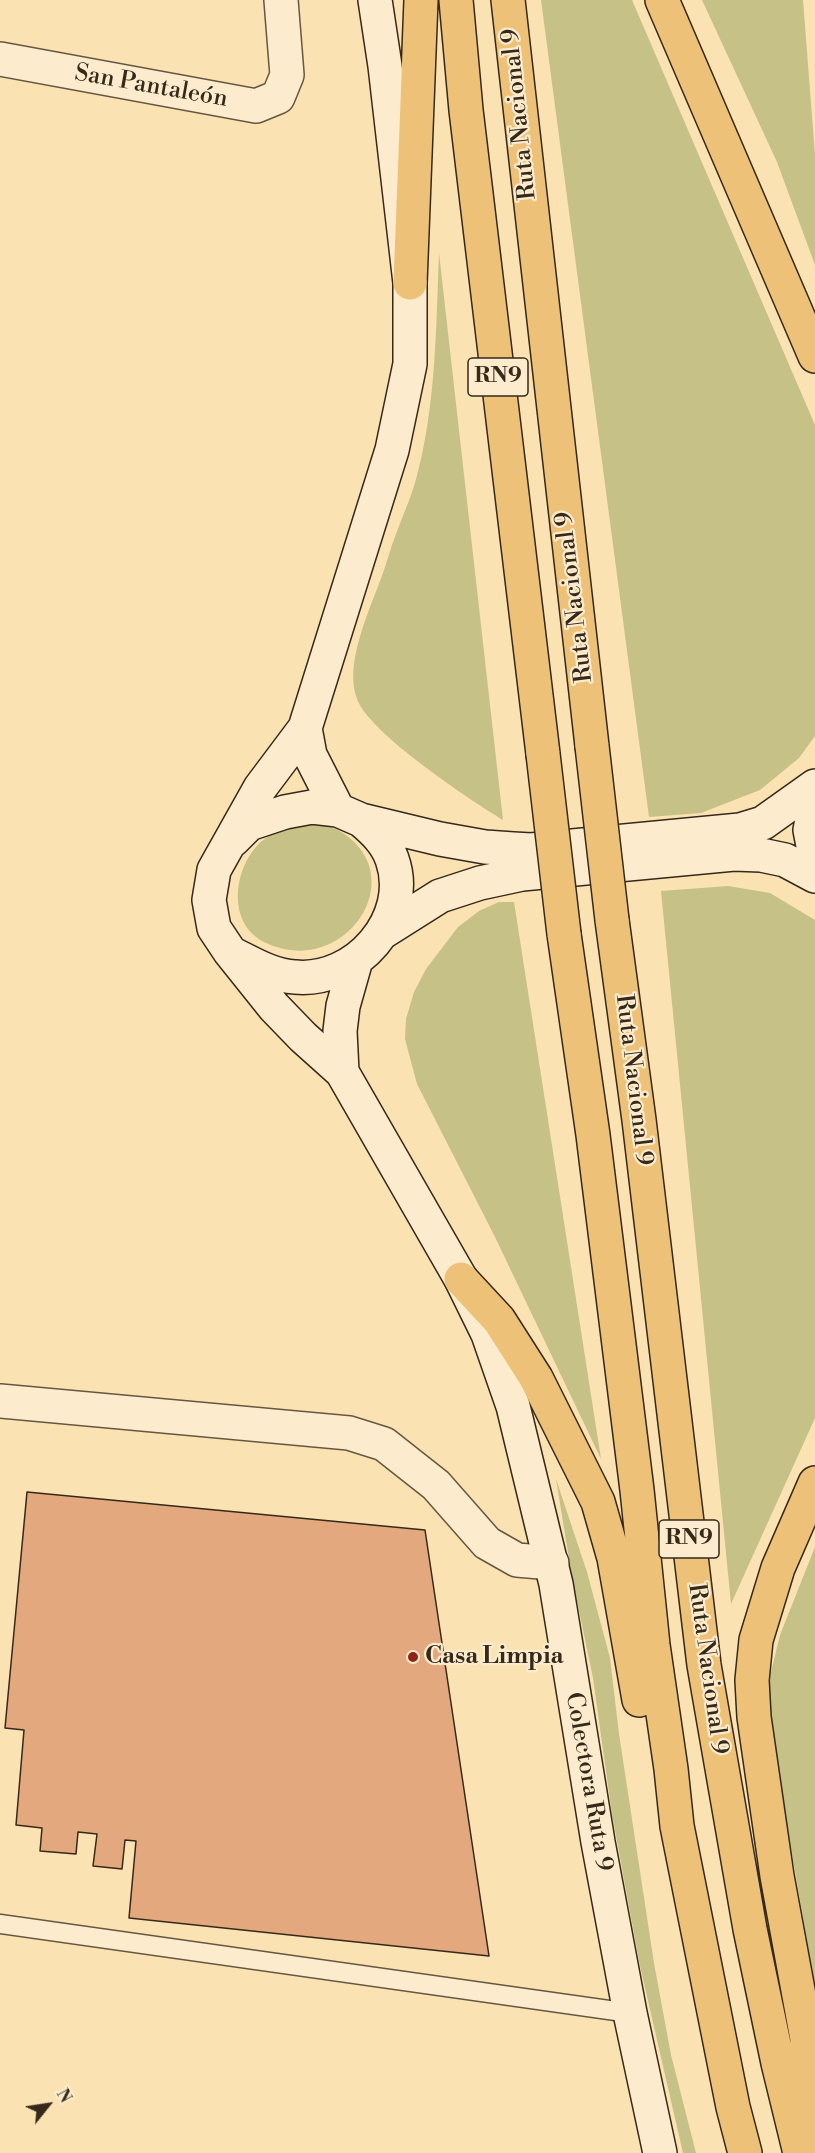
<!DOCTYPE html>
<meta charset="utf-8">
<style>
body{margin:0}
#map{position:relative;width:815px;height:2153px;overflow:hidden;background:#fbe2b2;font-family:"Libre Bodoni",serif}
canvas{display:block}
.north{position:absolute;left:18px;top:2075px;width:60px;height:60px;-webkit-text-stroke:4px #fceccd;paint-order:stroke;rotate:60deg;font-size:16px;font-weight:700;line-height:24px;text-align:center;color:#35291b}
.north::after{content:'';display:block;margin:auto;width:21px;height:27px;background:#35291b;clip-path:polygon(50% 0,100% 100%,50% 72%,0 100%)}
</style>
<div id="map">
<canvas width="815" height="2153"></canvas>
<div class="north">N</div>
</div>
<script>
const ctx = document.querySelector('canvas').getContext('2d');
ctx.lineJoin = 'round';
function fill(path, color) {
  ctx.fillStyle = color;
  ctx.fill(path, 'evenodd');
}
function strokePath(path, color, width, dash) {
  ctx.strokeStyle = color;
  ctx.lineWidth = width;
  ctx.lineCap = dash ? 'butt' : 'round';
  ctx.setLineDash(dash || []);
  ctx.stroke(path);
}
function drawText(font, color, halo, rows, align = 'center') {
  ctx.font = font + ' "Libre Bodoni",serif';
  ctx.lineWidth = 4.5;
  ctx.setLineDash([]);
  ctx.textBaseline = 'middle';
  ctx.strokeStyle = halo;
  ctx.fillStyle = color;
  for (const [text, x, y, turn = 0] of rows) {
    ctx.save();
    ctx.translate(x, y);
    ctx.rotate((+turn || 0) * Math.PI / 180);
    ctx.textAlign = isNaN(turn) ? turn : align;
    if (halo) ctx.strokeText(text, 0, 0);
    ctx.fillText(text, 0, 0);
    ctx.restore();
  }
}
fill(new Path2D(`
 M541,0h91l183,425v311l-16,22 -39,32 -59,23 -52,4z
 M702,0h101l12,155v110l-38,-103z
 M439,253l64,567c-34,-21 -133,-86 -146,-121 -13,-33 11,-86 23,-118 6,-15 10,-32 16,-47 6,-17 14,-34 19,-51 21,-74 21,-154 24,-230z
 M295,824c7,0 16,-1 23,0 11,1 21,6 29,12 63,47 -6,144 -83,106 -36,-18 -31,-69 -8,-95 10,-12 25,-17 39,-23z
 M728,886l42,7 45,27v498l-84,186 -70,-713z
 M499,902h15l87,557 -106,-222 -78,-153 -12,-45 1,-20 8,-27 12,-23 32,-42 21,-16z
 M556,1479l31,93 23,86 9,76 35,229 17,92 25,98h-13l-43,-187 -28,-152 -19,-136 -21,-101z
 M815,1547v439l-47,-270 1,-36 11,-45z`), '#c6c187');
const building = new Path2D(`
 M27,1492l398,38 64,426 -360,-38 7,-77 -11,-1 -3,29 -29,-3 4,-32 -19,-2 -2,22 -36,-3 2,-23 -26,-3 8,-95 -19,-2z`);
fill(building, '#e3a87d');
strokePath(building, '#35291b', 1.5);
const lane = new Path2D(`
 M0,1924l630,89`);
const street = new Path2D(`
 M0,59l256,47 22,-9 9,-22 -6,-75
 M0,1401l349,32 35,11 52,41 51,58 30,17 35,3`);
const secondary = new Path2D(`
 M375,0l10,66 25,217v81l-18,86 -87,278 -45,60 -46,82 -5,30 5,28 16,24 44,55 29,30 39,35 119,207 27,55 25,72 43,178 42,258 32,171 30,140
 M305,728l5,27 28,55
 M815,805l-5,25 5,26
 M233,840l16,-16 36,-12 27,-5 26,3 23,10 79,19 45,8 28,2 18,1 209,-20 23,-7 52,-37
 M383,932l57,-36 40,-13 42,-9 212,-20 27,1 24,5 30,16
 M235,955c18,9 38,21 60,22 61,6 118,-59 97,-118 -6,-17 -18,-28 -31,-39
 M342,1072l-2,-41 3,-25 13,-46`);
const highway = new Path2D(`
 M456,0l10,110 77,644
 M508,0l84,746
 M662,0l153,356
 M410,283l11,-283
 M612,920l27,200 65,545 46,264 28,134 22,90
 M564,934l29,201 44,355 16,155 18,124 6,57 56,281 12,46
 M461,1279l38,41 37,58 62,124 16,56 25,142
 M809,2133l-2,-94 -30,-163 -23,-159 -2,-37 4,-40 22,-72 37,-85`);
strokePath(lane, '#665741', 21);
strokePath(street, '#665741', 36);
strokePath(secondary, '#35291b', 36);
strokePath(highway, '#35291b', 36);
strokePath(lane, '#fceccd', 18);
strokePath(street, '#fceccd', 33);
strokePath(secondary, '#fceccd', 33);
strokePath(highway, '#eec179', 33);
const highwayBridge = new Path2D(`
 M592,746l20,174
 M543,754l21,180`);
strokePath(highwayBridge, '#35291b', 36, []);
strokePath(highwayBridge, '#eec179', 33);
for (const [x, y, r, color] of [
 [413,1657,6,"#8f2418"]
]) {
  const dot = new Path2D();
  dot.arc(x, y, r, 0, 2 * Math.PI);
  ctx.fillStyle = color;
  ctx.fill(dot);
  strokePath(dot, '#fceccd', 2);
}
for (const [x, y, w] of [
 [498,377,60],
 [689,1539,60]
]) {
  const box = new Path2D();
  box.roundRect(x - w / 2, y - 19, w, 38, 4.5);
  ctx.fillStyle = '#fceccd';
  ctx.fill(box);
  strokePath(box, '#35291b', 1.5);
}
drawText('bold 22px', '#35291b', null, [
 ["RN9",498,377],
 ["RN9",689,1539]
]);
drawText('24px', '#35291b', '#fceccd', [
 ["San Pantaleón",151,87,10],
 ["Ruta Nacional 9",520,114,-96],
 ["Ruta Nacional 9",575,597,-97],
 ["Ruta Nacional 9",633,1080,83],
 ["Ruta Nacional 9",707,1669,82],
 ["Colectora Ruta 9",588,1782,80]
]);
drawText('bold 24px', '#35291b', '#fceccd', [
 ["Casa Limpia",425,1657]
], 'left');
</script>
